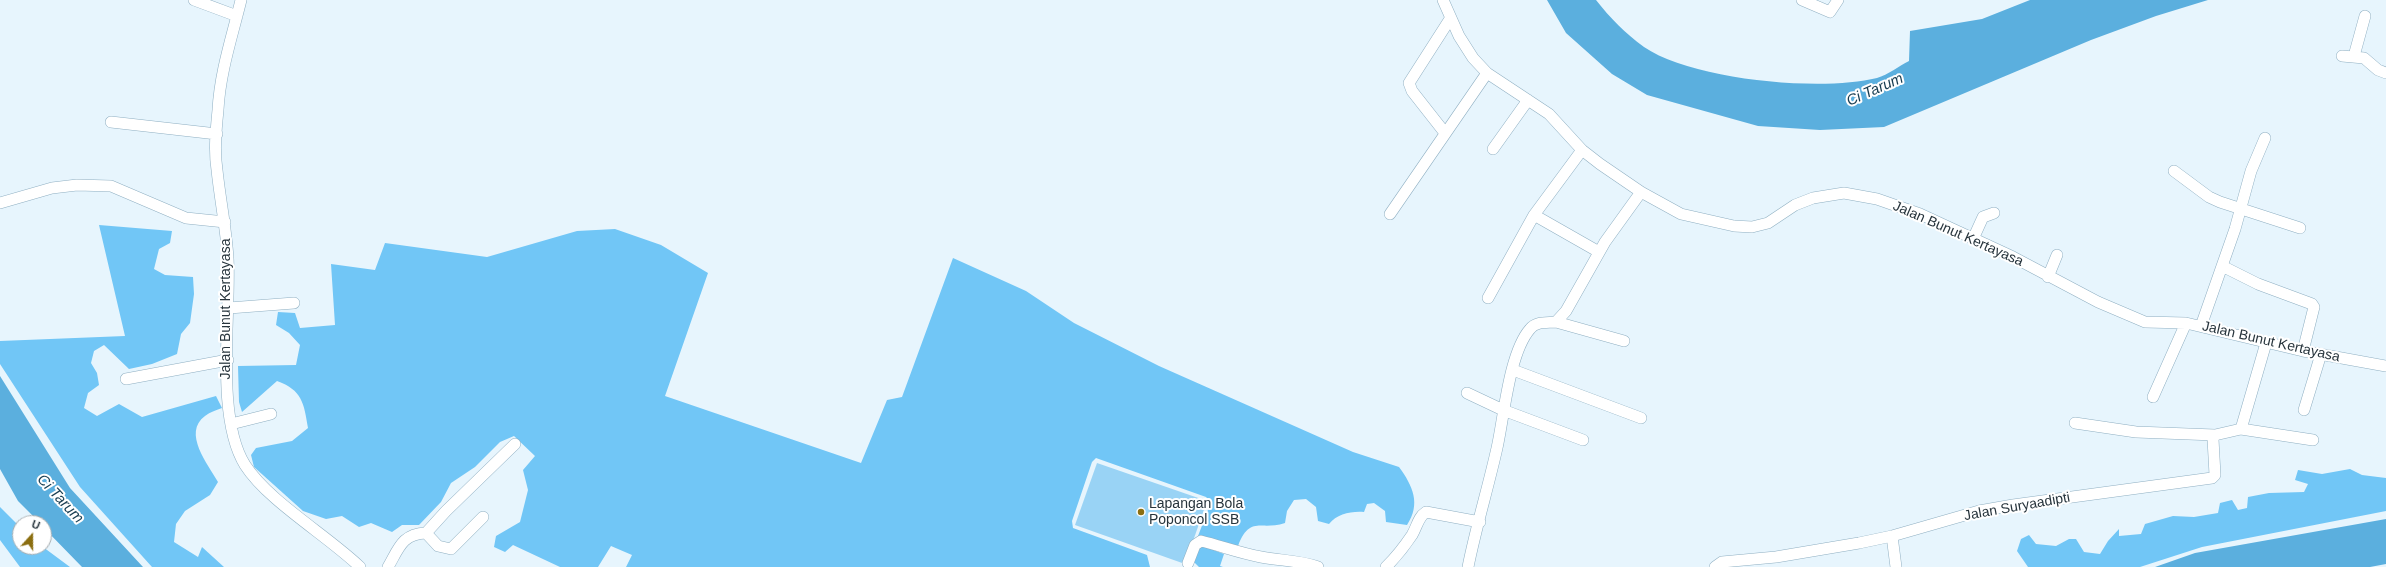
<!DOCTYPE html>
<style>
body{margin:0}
#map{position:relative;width:2386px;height:567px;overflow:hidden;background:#e7f5fd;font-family:Arial,sans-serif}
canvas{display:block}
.north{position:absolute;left:12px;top:515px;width:40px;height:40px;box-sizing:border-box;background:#fff;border:1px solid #a9aeb1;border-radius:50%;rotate:21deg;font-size:11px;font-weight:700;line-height:16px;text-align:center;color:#27343c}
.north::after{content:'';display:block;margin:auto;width:14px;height:18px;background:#8b6e10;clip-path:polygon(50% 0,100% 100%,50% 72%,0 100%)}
</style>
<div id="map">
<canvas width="2386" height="567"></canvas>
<div class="north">U</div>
</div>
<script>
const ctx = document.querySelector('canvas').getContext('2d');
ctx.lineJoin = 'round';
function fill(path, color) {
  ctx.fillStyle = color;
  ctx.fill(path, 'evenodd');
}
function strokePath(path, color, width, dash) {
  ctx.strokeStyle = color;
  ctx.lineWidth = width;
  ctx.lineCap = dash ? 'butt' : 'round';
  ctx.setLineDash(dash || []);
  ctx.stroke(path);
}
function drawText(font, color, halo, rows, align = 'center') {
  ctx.font = font + ' Arial,sans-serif';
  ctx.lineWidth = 4;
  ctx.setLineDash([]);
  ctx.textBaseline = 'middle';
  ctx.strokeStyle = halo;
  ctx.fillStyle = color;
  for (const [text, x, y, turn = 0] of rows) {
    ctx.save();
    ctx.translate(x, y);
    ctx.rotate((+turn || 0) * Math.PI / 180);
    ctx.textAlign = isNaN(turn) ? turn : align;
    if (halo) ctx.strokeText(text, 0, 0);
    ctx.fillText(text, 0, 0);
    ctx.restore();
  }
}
fill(new Path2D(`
 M1097,463l110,38 -22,63 -110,-39z`), '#99d3f5');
fill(new Path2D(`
 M99,225l73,6 -2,12 -11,6 -5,20 11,6 28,2 1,17 -4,29 -9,11 -4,20 -25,10 -23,5 -25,-24 -10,6 -3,12 6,10 2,12 -11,8 -4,15 13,8 22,-12 23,13 74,-21 6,12c-5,2 -12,4 -17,8 -23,17 3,48 13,66l-8,13 -25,16 -9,13 -2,18 24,15 4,-10 22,20h-72l-72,-80 -80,-123v-23l125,-5z
 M615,229l46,16 47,28 -43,123 196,67 26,-63 15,-3 51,-139 73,33 48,32 85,43 194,86 46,15c14,19 22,37 8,58l-21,-3 -1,-11 -11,-8 -7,1 -3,8c-13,-1 -27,2 -35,12l-11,-3 -2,-14 -10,-8 -12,1 -7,11 -2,12c-24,8 -35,-8 -47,23l-40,-10 13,-34 -5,-5 -110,-39 -4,4 -20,59 1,7 74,27 3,12h-524l6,-12 -21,-9 -13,21h-38l-47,-22 -8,7 -11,-5 2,-11 24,-14 8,-32 -5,-20 12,-14 -21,-20 -14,6 -25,25 -24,16 -10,19 -22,23h-17l-10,7 -21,-9 -12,4 -17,-11 -16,3 -23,-8 -49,-44 -3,-12 5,-7 36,-7 16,-13c-4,-25 -6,-38 -31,-47l-35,31 -3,-10 -1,-36 58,-1 4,-20 -11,-12 -13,-8 2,-13 17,1 5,15 35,-3 -4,-61 44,6 10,-27 102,14 90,-26z
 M2350,469l12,6 24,3v33l-184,36 -62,20h-112l-11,-16 4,-12 8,-4 7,9 20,2 13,-7h7l8,13 16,2 8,-13 11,-12v7l22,-2 4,-10 28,-8 21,1 24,-4 2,-10 12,-3 6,10 9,-2 1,-11 21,-4 35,-1 4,-8 -13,-4 3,-10 24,4z
 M0,507l20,20v20h23l27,20h-50l-20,-27z
 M1203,546l21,8 -4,12 3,1h-24l-6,-6 4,-14z`), '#71c6f6');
fill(new Path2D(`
 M1547,0h49c14,18 29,33 48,47 48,33 177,45 233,31 11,-3 22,-12 32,-17l1,-30 72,-12 48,-19h178l-52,16 -65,24 -207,87 -64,3 -62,-4 -111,-31 -35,-21 -46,-41z
 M0,376l70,112 73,79h-61l-38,-39v-5h-4l-22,-22 -18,-32z
 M2386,519v45l-16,3h-215l40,-14z`), '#5bafde');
const minor = new Path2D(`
 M194,0l43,16
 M241,0c-9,37 -21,72 -23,110 -2,20 -4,41 -1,60 3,29 9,58 11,88 3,57 -13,159 17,207 23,36 83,71 115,102
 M1443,0l16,36 14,22 14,15 62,41 33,36 18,14 41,28 40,22 53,12 18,1 16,-4 27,-18 18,-7 31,-5 33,6 43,15 93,43 85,45 47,20 41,1 117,28 83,15
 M1802,0l28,12 8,-12
 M2342,56l22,2 14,12 8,3
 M2354,56l11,-40
 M111,122l106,12
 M1445,133l-33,-42 -3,-8 41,-64
 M1493,149l35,-49
 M2174,171l35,26 11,5 80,26
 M0,203l52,-15 25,-3 34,1 75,32 39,4
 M1390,214l97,-141
 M1534,215l65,37
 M1973,239l10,-22 11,-4
 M2222,266l36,18 54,20 2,3 -11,44
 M2048,277l9,-22
 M1488,298l46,-83 48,-65
 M229,308l65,-5
 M1556,322l68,19
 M2201,326l34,-97 16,-58 14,-33
 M1513,370l128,48
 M126,379l102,-19
 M1467,393l36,17 80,30
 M2153,397l33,-74
 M2304,410l17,-56
 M2075,423l61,9 79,3
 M231,424l40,-10
 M2241,429l72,11
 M426,533l20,-22 69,-67
 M1892,536l4,31
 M1188,563l7,-18 6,-4c20,5 39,12 60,16 20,4 38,3 57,10
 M388,567c11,-19 14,-33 38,-34l12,13 13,3 32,-32
 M1386,567c10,-10 18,-20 26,-32 5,-8 6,-18 14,-23l54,10
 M1468,567c8,-40 20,-79 29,-119 7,-31 12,-95 33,-119 6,-8 17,-6 26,-7l10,-11 39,-69 36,-50
 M1715,567l7,-5 54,-5 83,-14 33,-7 87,-25 34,-6 199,-27 3,-3 -2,-36 2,-4 26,-6 25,-86`);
strokePath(minor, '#8fafc2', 12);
strokePath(minor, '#fff', 11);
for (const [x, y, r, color] of [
 [1141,512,4,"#8b6e10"]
]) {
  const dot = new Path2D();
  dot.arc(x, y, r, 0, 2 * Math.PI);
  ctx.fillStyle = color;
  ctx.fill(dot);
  strokePath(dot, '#fff', 1.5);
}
drawText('14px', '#27343c', '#fff', [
 ["Jalan Bunut Kertayasa",1958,234,24],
 ["Jalan Bunut Kertayasa",226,309,-90],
 ["Jalan Bunut Kertayasa",2271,342,13],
 ["Jalan Suryaadipti",2017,507,-10]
]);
drawText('14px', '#27343c', '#fff', [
 ["Lapangan Bola",1149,504],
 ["Poponcol SSB",1149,520]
], 'left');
drawText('italic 15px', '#173c50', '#fff', [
 ["Ci Tarum",1875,90,-24],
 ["Ci Tarum",60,499,47]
]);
</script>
